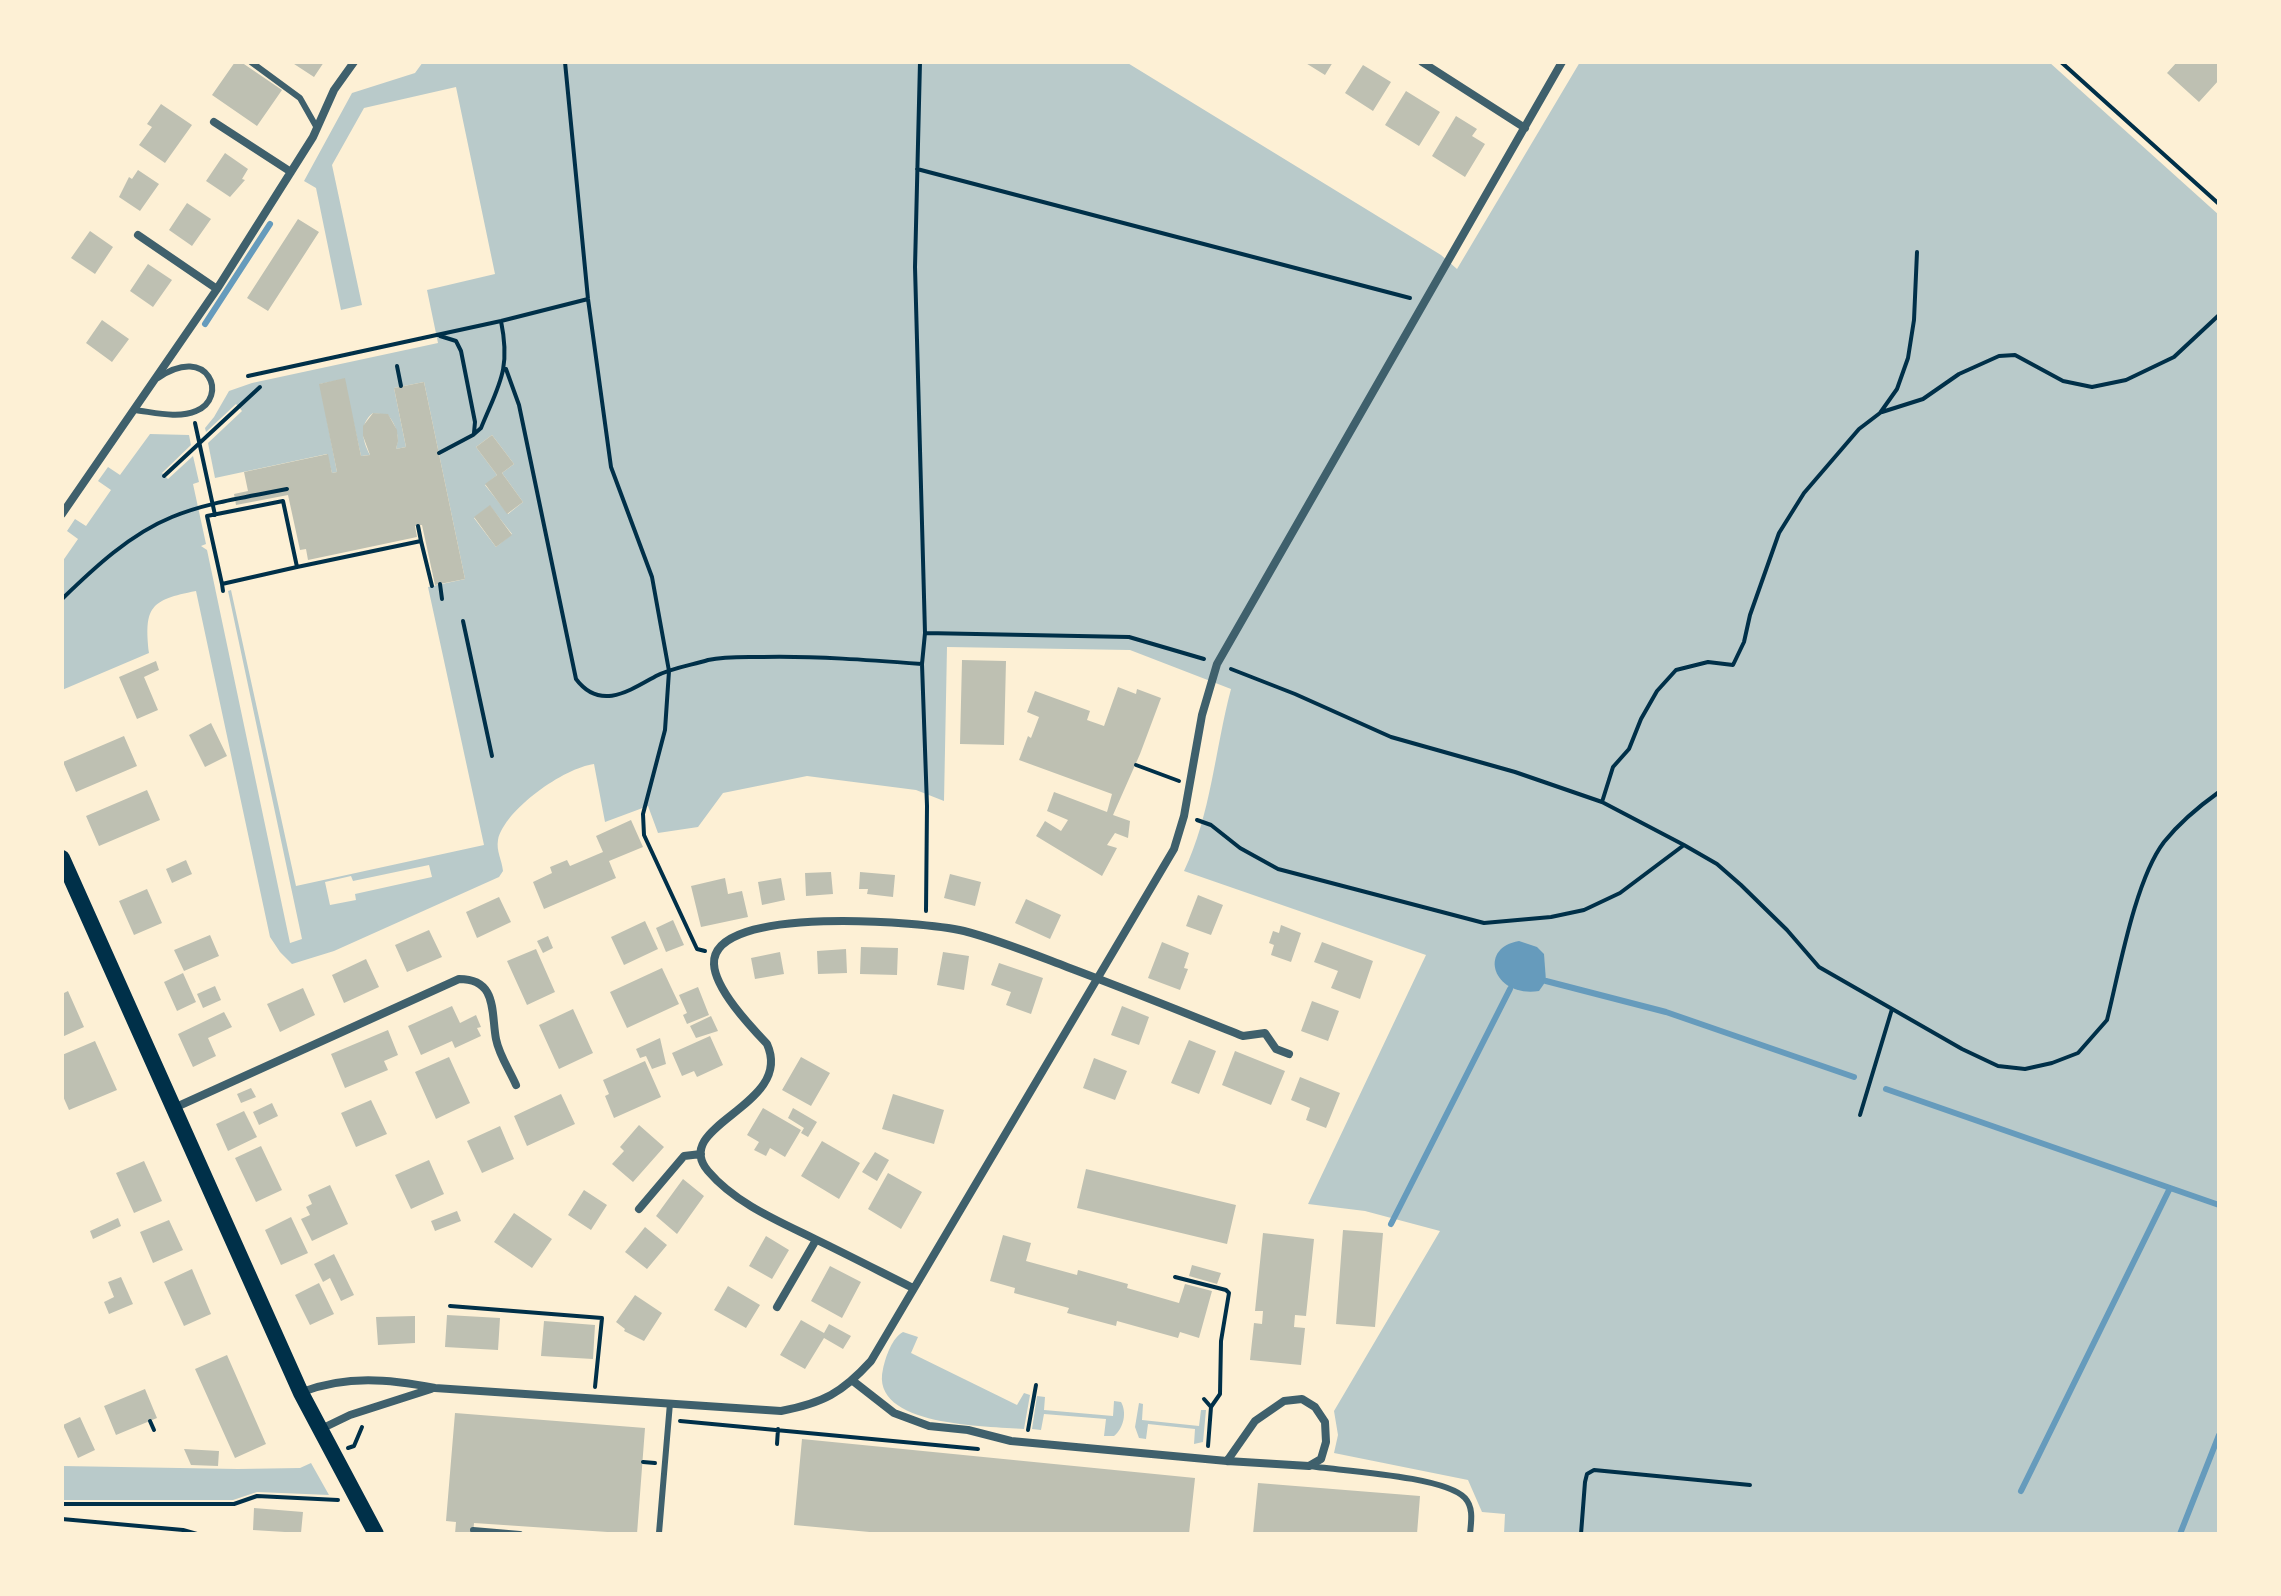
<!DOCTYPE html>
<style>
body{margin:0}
#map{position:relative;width:2281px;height:1596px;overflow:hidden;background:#fdf0d5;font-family:Montserrat,sans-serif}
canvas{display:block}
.frame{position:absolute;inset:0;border:64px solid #fdf0d5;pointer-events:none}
</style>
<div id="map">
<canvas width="2281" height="1596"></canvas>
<div class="frame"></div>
</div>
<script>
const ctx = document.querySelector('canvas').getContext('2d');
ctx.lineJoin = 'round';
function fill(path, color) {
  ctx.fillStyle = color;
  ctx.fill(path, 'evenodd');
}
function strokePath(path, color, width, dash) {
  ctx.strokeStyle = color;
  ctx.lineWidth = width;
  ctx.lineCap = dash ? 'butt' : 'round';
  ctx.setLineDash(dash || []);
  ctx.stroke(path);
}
fill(new Path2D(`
 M423,62h703l315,193 16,14 123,-207h469l170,153v1319h-715l1,-20 -23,-2 -14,-32 -134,-27 4,-18 -4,-24 106,-180 -75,-20 -57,-7 118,-249 -242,-84c27,-56 31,-122 47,-182l-101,-39 -183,-3 -3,154 -28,-11 -109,-14 -84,17 -25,34 -40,6 -10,-27 -43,16 -11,-58c-30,4 -89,45 -96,76 -2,11 4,20 5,31l-4,6 -165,74 -42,13 -12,-12 -10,-15 -74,-346c-46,9 -52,16 -47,62l-87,37v-128l16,-23 -11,-8 8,-12 11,7 25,-36 -13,-9 10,-14 12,8 30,-41 39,1 2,10 -29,28 6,6 25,-23 6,26 -6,2 13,60 -5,2 6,4 83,393 12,-4 -74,-348 3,-1 65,296 188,-41 -56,-258 37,-8 -41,-197 -30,6 12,59 -10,2c4,-13 0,-24 -8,-34l-15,-2c-14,11 -11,27 -3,42l-9,1 -17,-77 -24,5 17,88 -5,1 -5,-19 -112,24 -7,-35 34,-32 -6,-7 -30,28 -1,-4 9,-11 15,-26 23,-8 186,-40 -11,-53 68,-16 -39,-187 -92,21 -32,57 30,140 -21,5 -25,-122 -12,-7 48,-88 63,-20zM492,435l22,29 -12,9 21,29 -15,12 -23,-29 12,-10 -21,-28zM490,506l22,28 -16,13 -22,-29zM429,865l3,12 -77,17 1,6 -26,5 -5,-23 26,-6 2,5z
 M903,1332l15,5 -7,16 106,52 7,-12 6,2 -6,34c-36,-3 -155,-2 -141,-60 3,-13 9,-31 20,-37z
 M1037,1396l8,1 -1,13 69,6 1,-15 7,1c6,10 3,26 -7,34h-10l2,-17 -62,-5 -3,16 -9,-1z
 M1139,1403l4,1 -1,16 57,6 2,-16h5l-3,32 -9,2 1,-15 -47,-5 -2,15 -7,-1 -4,-11z
 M311,1463l18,32 -72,-3 -24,8h-171v-34l176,3 62,-1z`), '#b9caca');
fill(new Path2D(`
 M1519,941l18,6 7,7 2,27 -7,10c-46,7 -62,-43 -20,-50z`), '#669bbc');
strokePath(new Path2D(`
 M205,324l65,-100
 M1546,981l120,31 188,65
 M1886,1089l333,116
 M1391,1224l119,-235
 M2021,1491l149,-303
 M2180,1534l39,-99`), '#669bbc', 6);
fill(new Path2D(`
 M235,62h6l41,28 -25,36 -45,-31z
 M291,62h33l-10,15z
 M1304,62h29l-8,13z
 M2177,62h42v18l-20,22 -32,-29z
 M1363,65l28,17 -18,29 -28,-18z
 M1406,91l34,21 -21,34 -34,-21z
 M161,104l31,21 -27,38 -26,-18 13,-18 -5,-3z
 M1456,116l21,13 -5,7 13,8 -20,33 -33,-21z
 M225,153l23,16 -6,10 3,1 -15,17 -24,-16z
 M138,170l21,14 -19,27 -21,-14 10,-20 3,2z
 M187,203l24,16 -19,27 -23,-16z
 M298,219l21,13 -51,79 -21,-13z
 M90,231l23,16 -18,27 -24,-16z
 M148,264l24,16 -19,27 -23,-16z
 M102,320l27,19 -17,23 -26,-19z
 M345,378l16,78 9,-1 -7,-19v-10l10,-13 15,1 9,16 1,11 -2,8 10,-2 -12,-59 30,-6 41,197 -30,6 -13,-60 -7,1 2,11 -109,23 -2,-11 -6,1 -12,-55 -52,10 -2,-11 14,-3 -4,-19 84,-18 4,19 5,-1 -18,-88z
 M492,435l22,29 -12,9 21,29 -16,12 -22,-30 12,-9 -21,-28z
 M490,505l22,30 -16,12 -22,-30z
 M962,660l44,1 -2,84 -44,-1z
 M156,661l3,9 -15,7 14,33 -21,9 -18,-42z
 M1118,687l18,7 1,-5 24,9 -21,56 -27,61 17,6 -2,17 -13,-5 -8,12 10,3 -15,28 -66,-40 9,-15 16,10 7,-11 -21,-9 7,-19 53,20 5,-18 -93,-34 9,-24 3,2 8,-21 -12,-5 8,-21 55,20 -3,9 17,6z
 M211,723l16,33 -22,11 -16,-32z
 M124,736l13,30 -61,26 -13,-30z
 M147,790l13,30 -61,26 -13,-30z
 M631,820l12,27 -34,14 7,17 -72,31 -11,-27 19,-9 -2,-6 17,-7 3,6 33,-14 -7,-16z
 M186,860l6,14 -20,9 -6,-14z
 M831,872l2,22 -27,2 -1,-23z
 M860,872l35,3 -2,22 -26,-3 1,-5h-9z
 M950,874l31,8 -6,24 -31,-8z
 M725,878l3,16 14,-3 6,26 -47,10 -10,-41z
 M781,878l4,22 -23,5 -4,-23z
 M147,889l15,34 -28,12 -15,-34z
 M1198,895l25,10 -12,30 -25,-9z
 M499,897l12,25 -34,16 -11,-26z
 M1026,899l35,16 -11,24 -35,-16z
 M673,920l11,25 -18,7 -10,-24z
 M645,921l13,28 -34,16 -13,-28z
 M1281,925l20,8 -10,29 -20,-7 3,-10 -5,-2 4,-12 6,2z
 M429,930l13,27 -35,15 -12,-27z
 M210,935l9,21 -35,15 -10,-21z
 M548,936l5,12 -10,5 -6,-12z
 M1162,942l27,11 -5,15 4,1 -8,21 -32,-12z
 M1322,942l51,19 -13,38 -29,-11 7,-17 -24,-9z
 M861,947l37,1 -1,27 -37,-1z
 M536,949l19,43 -28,13 -20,-44z
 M846,949l1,24 -29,1 -1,-23z
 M780,952l4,22 -29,5 -4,-21z
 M943,952l26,4 -5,34 -27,-5z
 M366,959l13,28 -35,16 -12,-28z
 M999,963l44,15 -12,36 -25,-9 5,-13 -20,-7z
 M662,968l17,36 -52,24 -17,-36z
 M183,973l13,29 -19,9 -13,-29z
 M215,986l6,14 -18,8 -6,-14z
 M698,987l11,28 -22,9 -4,-9 4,-2 -8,-18z
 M303,988l12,27 -35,17 -13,-28z
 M68,991l16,36 -22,10v-43z
 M1312,1001l27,10 -11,30 -27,-10z
 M452,1006l8,17 16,-8 5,12 -4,1 4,8 -26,12 -3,-7 -31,14 -13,-29z
 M1122,1006l27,11 -10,28 -28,-10z
 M573,1009l20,44 -34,16 -20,-44z
 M224,1012l8,15 -24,11 8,18 -23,11 -15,-33z
 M711,1016l7,15 -22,7 -6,-12z
 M388,1030l10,25 -14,6 4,9 -43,18 -14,-34z
 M710,1036l13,29 -26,12 -3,-6 -12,5 -10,-23z
 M660,1038l6,26 -14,5 -6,-13 -6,2 -4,-9z
 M1189,1040l27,11 -17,43 -28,-11z
 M95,1041l22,49 -48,20 -7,-16v-39z
 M1235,1051l50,20 -14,34 -49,-20z
 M449,1057l21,46 -34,16 -21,-47z
 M801,1057l29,16 -19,33 -29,-16z
 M1094,1058l33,13 -12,29 -32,-12z
 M645,1061l16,36 -47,21 -9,-22 4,-2 -6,-14z
 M1300,1077l40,16 -14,35 -20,-8 4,-12 -19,-8z
 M251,1088l5,9 -15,6 -4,-9z
 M561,1094l14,30 -48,22 -13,-30z
 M893,1094l51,16 -10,34 -52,-15z
 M371,1100l16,34 -31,13 -15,-34z
 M272,1103l6,13 -19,9 -6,-13z
 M763,1108l38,22 -16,27 -15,-9 -4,8 -12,-6 5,-8 -12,-7z
 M793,1108l24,14 -9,15 -7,-4 3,-5 -16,-10z
 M244,1111l13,26 -29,14 -12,-27z
 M639,1125l25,22 -31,35 -21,-18 12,-13 -4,-4z
 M500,1126l14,33 -32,14 -15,-32z
 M822,1141l38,22 -21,36 -38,-23z
 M261,1146l21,44 -26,12 -21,-44z
 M875,1152l14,8 -12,21 -15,-9z
 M429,1160l15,34 -33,15 -16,-34z
 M144,1161l18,40 -28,12 -18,-40z
 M1086,1169l150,36 -9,39 -150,-36z
 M888,1173l34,19 -21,37 -33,-20z
 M683,1179l21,17 -27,38 -21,-18z
 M330,1185l18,39 -36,17 -11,-22 9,-4 -4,-8 6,-3 -4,-9z
 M584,1190l23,15 -16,25 -23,-15z
 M457,1211l4,10 -26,10 -4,-10z
 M514,1213l38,26 -20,29 -38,-26z
 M291,1217l17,36 -27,12 -16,-35z
 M118,1218l3,8 -28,13 -3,-8z
 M169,1220l14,30 -30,13 -13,-31z
 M645,1227l22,18 -20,24 -22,-17z
 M1343,1230l40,3 -8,94 -39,-3z
 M1263,1233l51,6 -8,77 -11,-1 -1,12 11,1 -4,37 -51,-5 4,-37 8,1 1,-13h-8z
 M1003,1235l28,8 -5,18 51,14 1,-5 50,14 -1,4 52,15 6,-19 27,7 -13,47 -19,-6 -2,6 -61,-17 -1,5 -49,-13 2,-5 -55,-15 1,-5 -25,-7z
 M766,1236l23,14 -17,29 -23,-13z
 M334,1254l20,41 -13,6 -11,-23 -7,4 -9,-18z
 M1192,1265l29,8 -4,11 -28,-8z
 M830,1266l31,16 -19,36 -31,-17z
 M192,1269l19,45 -27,12 -20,-44z
 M121,1277l12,27 -24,10 -5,-12 10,-5 -6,-15z
 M319,1283l15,31 -24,11 -15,-30z
 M728,1286l32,19 -14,23 -32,-18z
 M635,1295l27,18 -18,28 -20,-10 1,-2 -9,-7z
 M447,1315l53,3 -2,32 -53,-3z
 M415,1316v27l-37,2 -2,-28z
 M801,1320l23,13 5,-9 22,12 -8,13 -19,-11 -19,31 -25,-14z
 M544,1321l51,4 -2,34 -52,-3z
 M227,1355l39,89 -31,14 -40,-89z
 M145,1389l12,29 -41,17 -12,-29z
 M455,1413l190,15 -8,106 -163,-11 -1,11h-18l1,-12 -10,-1z
 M80,1417l15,33 -17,8 -15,-33z
 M802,1439l393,39 -6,56h-298l-97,-9z
 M184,1449l35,2 -1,15 -27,-1z
 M1258,1483l162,13 -3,38h-164z
 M254,1508l49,4 -2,21 -48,-3z`), '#bec0b2');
strokePath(new Path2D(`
 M565,62l23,237 23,168 41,110 17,94 -4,59 -22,84 1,21 53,114 8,2
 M920,62l-5,205 10,366 -3,31 5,142 -1,105
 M2061,62l158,142
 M917,169l493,129
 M440,336l16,5 5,10 14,71 -1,11
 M397,366l4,20
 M506,369l13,36 57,274c24,32 53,12 80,-3 15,-8 36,-11 52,-16 18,-4 37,-3 55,-3 53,-1 106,3 159,7
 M248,376l253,-55 87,-22
 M1882,412l41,-13 36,-25 40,-18 16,-1 48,26 29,6 34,-7 48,-23 45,-42
 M195,423l20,92
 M439,453l34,-18 8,-7c18,-44 30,-58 20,-107
 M164,476l96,-89
 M283,501l14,66 -75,17 -15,-68z
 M418,526l3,15
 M297,567l124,-26 11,45
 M222,584l1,7
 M440,584l2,15
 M62,599c32,-31 68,-65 110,-82 36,-15 77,-20 115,-28
 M463,621l29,135
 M925,633l204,4 75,22
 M1231,669l64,25 96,43 124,35 87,30 82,43 33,19 24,21 46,45 32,37 143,82 36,17 27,3 27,-6 26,-10 29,-33c12,-48 28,-140 57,-178 16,-20 34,-35 55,-50
 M1136,765l43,16
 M1602,802l11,-35 16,-18 12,-30 16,-28 19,-21 32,-8 25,3 11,-23 6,-27 29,-82 25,-40 55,-64 21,-16 17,-24 11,-31 6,-38 3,-68
 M1197,820l14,5 29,23 38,21 206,54 67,-6 33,-7 36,-17 64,-48
 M1860,1115l32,-106
 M1175,1277l51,13 3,3 -8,48 -1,53 -9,13
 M450,1306l152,12 -7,69
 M1204,1399l7,8 -3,39
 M150,1421l4,9
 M680,1421l298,28
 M1028,1430l8,-45
 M777,1444l1,-15
 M348,1448l6,-2 8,-19
 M643,1462l12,1
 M62,1504h172l23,-8 81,4
 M62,1519l121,11 14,4
 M201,1534h27
 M1581,1534l4,-52 2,-8 7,-4 156,15`), '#003049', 4);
strokePath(new Path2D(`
 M251,62l49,36 17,30
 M134,410c19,2 44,9 62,1 33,-13 13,-68 -38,-33
 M1309,1466c34,5 135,10 156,32 9,10 6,24 5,36
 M473,1530l47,4
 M659,1533l11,-130`), '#3f606c', 6);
strokePath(new Path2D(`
 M1422,62l103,66
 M214,122l77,50
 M138,235l79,54
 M62,514l155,-225 96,-152 21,-47 20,-28
 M174,1108l285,-129c39,0 32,34 37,60 3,16 14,32 20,46
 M639,1209l45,-53 17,-2
 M913,1288c-32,-16 -65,-33 -98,-49 -37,-18 -80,-36 -107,-68 -39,-46 87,-65 59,-127 -17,-18 -52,-55 -53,-80 -3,-61 212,-42 250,-33 35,9 69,23 103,36 59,22 118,46 176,69l22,-3 11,16 13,5
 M777,1307l39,-67
 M853,1381l41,32 35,13 39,4 43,11 216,20 82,5 12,-7 5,-17 -1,-20 -10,-15 -13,-8 -18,2 -29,20 -28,40
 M302,1392c45,-17 87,-13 133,-4l346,23c42,-8 61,-18 90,-50l303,-512 10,-33 18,-101 15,-51 345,-602
 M321,1429l29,-14 81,-26`), '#3f606c', 8);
strokePath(new Path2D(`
 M62,858l239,535 75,141`), '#003049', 16);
</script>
